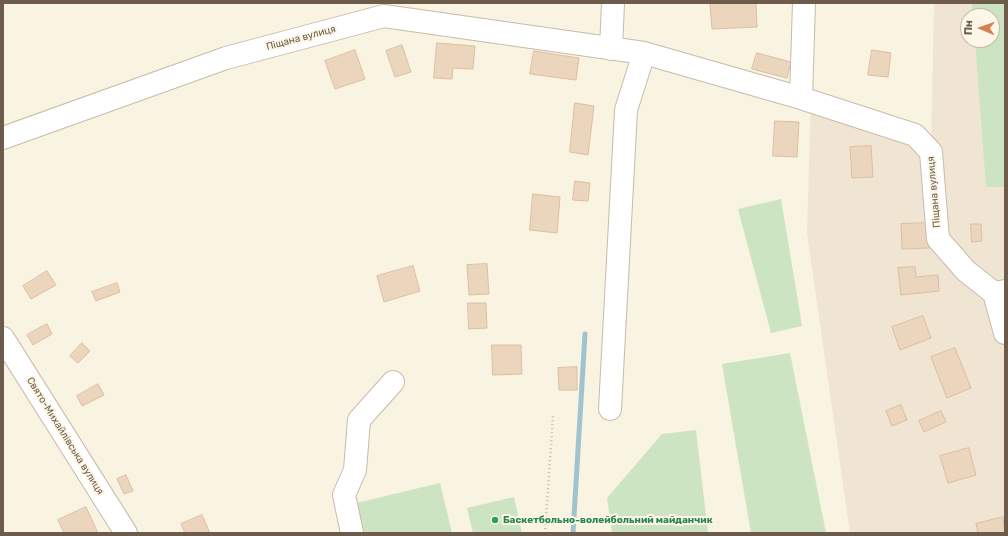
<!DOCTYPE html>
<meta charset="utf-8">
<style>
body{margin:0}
#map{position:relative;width:1008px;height:536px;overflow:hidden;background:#f9f3e2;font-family:Rubik,sans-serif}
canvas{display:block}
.frame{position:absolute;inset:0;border:4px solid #6d5c4c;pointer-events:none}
.north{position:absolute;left:960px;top:8px;width:40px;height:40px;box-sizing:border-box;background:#fcf7e8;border:1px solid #c3b9aa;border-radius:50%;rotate:272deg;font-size:11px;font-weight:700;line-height:16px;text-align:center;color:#6d5c4c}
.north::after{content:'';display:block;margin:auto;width:14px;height:18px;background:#d58155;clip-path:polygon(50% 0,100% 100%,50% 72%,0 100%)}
</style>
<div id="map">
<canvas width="1008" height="536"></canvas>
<div class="frame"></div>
<div class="north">Пн</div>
</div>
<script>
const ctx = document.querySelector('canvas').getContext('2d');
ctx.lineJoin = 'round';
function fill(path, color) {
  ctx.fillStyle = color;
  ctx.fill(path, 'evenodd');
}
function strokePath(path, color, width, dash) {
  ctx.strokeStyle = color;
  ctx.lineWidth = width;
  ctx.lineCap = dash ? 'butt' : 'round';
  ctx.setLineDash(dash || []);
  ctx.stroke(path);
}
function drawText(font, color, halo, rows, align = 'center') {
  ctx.font = font + ' Rubik,sans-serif';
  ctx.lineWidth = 4;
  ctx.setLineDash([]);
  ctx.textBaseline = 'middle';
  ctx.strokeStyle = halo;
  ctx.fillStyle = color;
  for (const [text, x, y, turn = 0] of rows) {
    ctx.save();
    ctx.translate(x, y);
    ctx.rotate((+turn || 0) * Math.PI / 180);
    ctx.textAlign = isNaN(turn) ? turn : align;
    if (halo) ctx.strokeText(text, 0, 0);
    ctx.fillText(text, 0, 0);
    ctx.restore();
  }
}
fill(new Path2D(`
 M934,3h71v530h-155l-43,-300 4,-131 120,50zM968,16h24v24h-24z`), '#efe5d2');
fill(new Path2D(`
 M972,3h33v184h-19l-11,-147h17v-24h-19z
 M781,199l21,127 -31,7 -33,-124z
 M790,353l36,180h-75l-29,-169z
 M696,430l12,103h-96l-5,-35 55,-64z
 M440,483l12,50h-93l-7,-29z
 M514,497l8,36h-49l-6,-25z`), '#cde4c3');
strokePath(new Path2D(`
 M573,533l12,-199`), '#a1c3d0', 5);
const building = new Path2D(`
 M756,3l1,24 -45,2 -2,-25z
 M437,43l38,3 -2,23 -20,-1 -1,11 -18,-1z
 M402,45l9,27 -16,5 -9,-26z
 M355,50l10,29 -30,10 -10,-28z
 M872,50l19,3 -3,24 -20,-2z
 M534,51l45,7 -3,22 -46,-6z
 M757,53l34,9 -4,16 -35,-9z
 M575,103l19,3 -6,49 -18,-3z
 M775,121l24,1 -2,35 -24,-1z
 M871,146l2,31 -21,1 -2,-31z
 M575,181l15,2 -2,18 -15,-1z
 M533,194l27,3 -3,36 -27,-3z
 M928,223l1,25 -27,1 -1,-25z
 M971,224h10l1,17 -10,1z
 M487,264l2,30 -20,1 -2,-30z
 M413,266l7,25 -36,11 -7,-26z
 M915,267l1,10 22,-2 1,16 -38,4 -3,-27z
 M47,271l9,14 -25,14 -8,-13z
 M117,283l3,9 -24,9 -4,-9z
 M468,303h18l1,25 -18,1z
 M923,316l8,22 -31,12 -8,-23z
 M47,324l5,10 -19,11 -6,-10z
 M82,343l8,8 -12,12 -8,-7z
 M492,345h29l1,29 -29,1z
 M955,348l16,40 -24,10 -16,-41z
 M577,367v23h-18l-1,-22z
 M98,384l6,11 -22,11 -5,-10z
 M901,405l6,15 -15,6 -6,-15z
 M941,411l5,11 -22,10 -5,-11z
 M969,448l7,27 -28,8 -8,-27z
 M126,475l7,16 -9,3 -7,-15z
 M86,507l12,26h-34l-6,-13z
 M202,515l8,18h-25l-4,-9z
 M1003,517l2,16h-27l-2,-9z`);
fill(building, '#ebd5bd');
strokePath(building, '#dcbea0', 1);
const minor = new Path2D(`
 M611,49l2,-46
 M801,98l3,-95
 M3,138l223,-80 158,-42 260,37 157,45 114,37 16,17 7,87 28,32 28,22 11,-2
 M994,293l11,40
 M3,338l123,195
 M610,409l16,-299 18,-57
 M352,533l-8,-38 11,-25 4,-50 34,-38`);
strokePath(minor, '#c8bbab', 24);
strokePath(new Path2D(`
 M545,533l8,-117`), '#cfb8a1', 2.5, [1, 3]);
strokePath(minor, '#fff', 22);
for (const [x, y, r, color] of [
 [495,520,4,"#2e9e5b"]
]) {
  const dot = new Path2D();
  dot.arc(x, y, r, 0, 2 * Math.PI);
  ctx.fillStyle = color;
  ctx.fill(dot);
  strokePath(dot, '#fcf7e8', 1.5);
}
drawText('10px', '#6d5c4c', '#fcf7e8', [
 ["Піщана вулиця",301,38,-15],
 ["Піщана вулиця",934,192,-95],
 ["Свято-Михайлівська вулиця",65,436,58]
]);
drawText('bold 10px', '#27864d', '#fcf7e8', [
 ["Баскетбольно-волейбольний майданчик",503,520]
], 'left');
</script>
